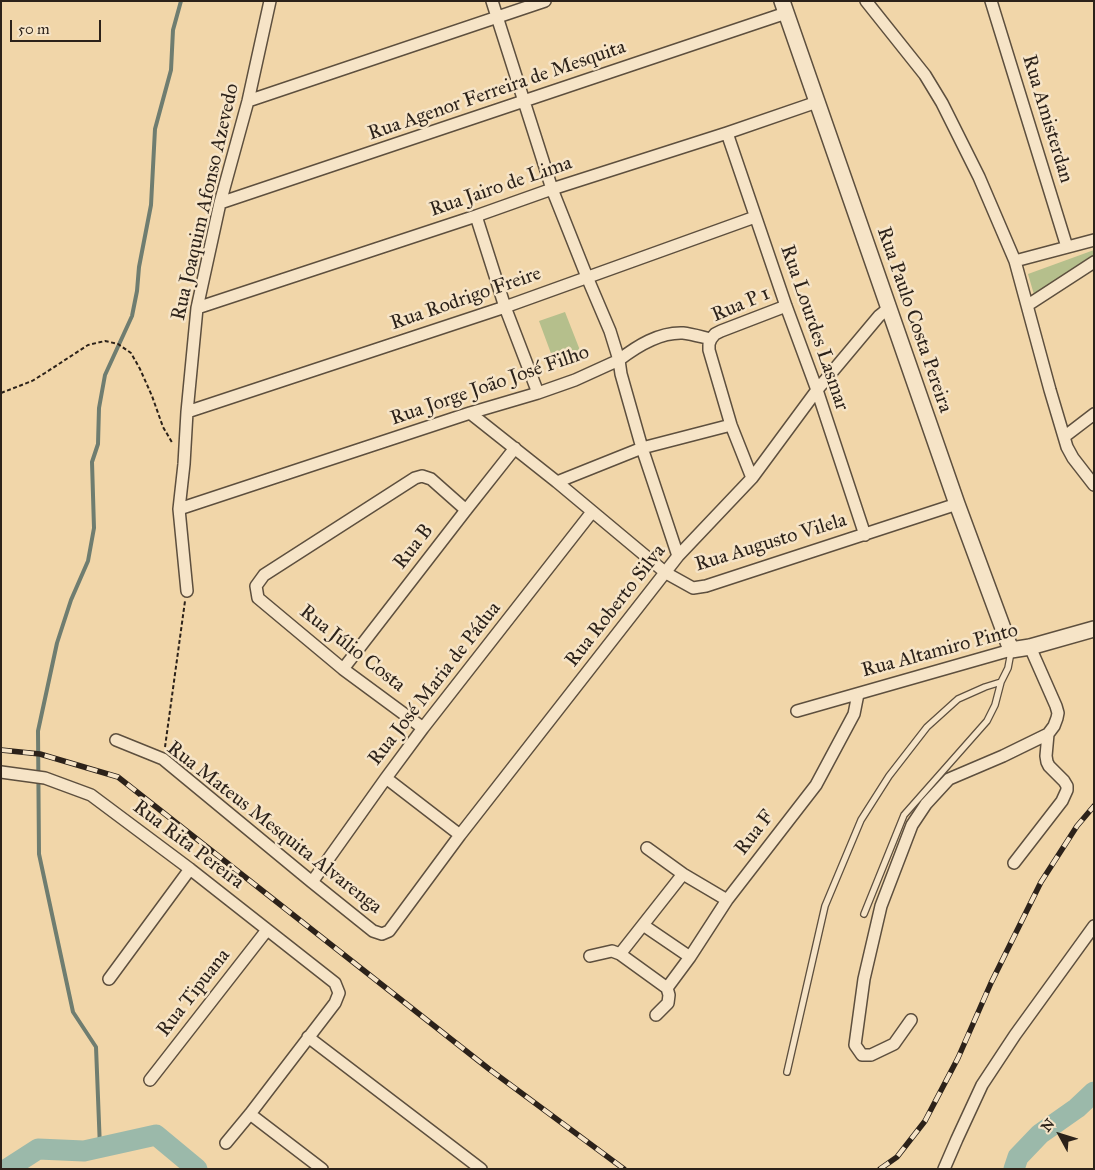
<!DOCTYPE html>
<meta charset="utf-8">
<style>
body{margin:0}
#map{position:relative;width:1095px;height:1170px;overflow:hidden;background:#f1d6a9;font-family:"IM FELL Great Primer",serif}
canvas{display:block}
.frame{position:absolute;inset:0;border:2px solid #2c221a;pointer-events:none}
.north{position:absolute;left:1035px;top:1110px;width:50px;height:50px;-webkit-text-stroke:4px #f6e4c7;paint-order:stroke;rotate:309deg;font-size:14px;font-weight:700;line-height:20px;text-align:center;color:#2c221a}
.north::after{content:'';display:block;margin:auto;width:18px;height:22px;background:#2c221a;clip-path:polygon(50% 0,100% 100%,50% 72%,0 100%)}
.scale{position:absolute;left:10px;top:20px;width:91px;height:22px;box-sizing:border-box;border:2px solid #2c221a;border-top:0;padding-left:6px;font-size:15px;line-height:18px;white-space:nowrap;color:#2c221a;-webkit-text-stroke:4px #f6e4c7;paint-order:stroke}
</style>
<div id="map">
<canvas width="1095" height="1170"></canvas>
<div class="frame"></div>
<div class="north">N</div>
<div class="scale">50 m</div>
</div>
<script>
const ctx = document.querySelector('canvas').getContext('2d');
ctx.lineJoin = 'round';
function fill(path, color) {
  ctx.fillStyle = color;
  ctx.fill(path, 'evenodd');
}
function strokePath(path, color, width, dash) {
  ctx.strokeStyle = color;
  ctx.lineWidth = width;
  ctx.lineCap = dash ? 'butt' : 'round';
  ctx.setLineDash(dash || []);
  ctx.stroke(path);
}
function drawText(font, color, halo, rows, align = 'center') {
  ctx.font = font + ' "IM FELL Great Primer",serif';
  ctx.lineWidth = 5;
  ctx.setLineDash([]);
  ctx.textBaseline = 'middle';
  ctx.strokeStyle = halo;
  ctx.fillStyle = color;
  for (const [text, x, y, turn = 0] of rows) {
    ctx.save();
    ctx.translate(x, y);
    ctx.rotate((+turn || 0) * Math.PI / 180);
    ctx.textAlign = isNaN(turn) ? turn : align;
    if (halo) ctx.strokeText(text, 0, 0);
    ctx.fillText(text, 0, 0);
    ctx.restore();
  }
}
fill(new Path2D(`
 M1094,250v7l-59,41 -7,-24z
 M565,312l18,46 -27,9 -17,-46z`), '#b5bf8c');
strokePath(new Path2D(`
 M100,1148l-4,-101 -23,-35 -34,-158 -1,-123 19,-88 14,-43 17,-39 6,-33 -2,-66 6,-18 1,-36 6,-33 27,-59 5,-25 2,-24 12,-62 4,-76 16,-59 2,-40 8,-29`), '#6f7d70', 4);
strokePath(new Path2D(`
 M7,1169l31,-20 46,2 72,-16 41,34
 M1014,1169l4,-12 22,-23 37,-26 17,-16`), '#9bb9aa', 21);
const service = new Path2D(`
 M864,914l40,-99 83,-94 8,-16 6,-23
 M787,1072l38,-166 36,-86 28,-44 38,-49 31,-28 27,-12 16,-5 7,-14 3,-16`);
const minor = new Path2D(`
 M492,1l60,188 35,88 23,54 9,29c18,-14 40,-28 64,-27 9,1 19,4 28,6
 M866,1l59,74 17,28 37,74 36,84 35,129 17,57 6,11 21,27
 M991,1l76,246
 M248,101l297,-100
 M727,133l59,173 31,84 48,145
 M220,203l566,-190
 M476,216l29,91 33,86
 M1015,261l79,-21
 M1028,305l66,-43
 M197,308l279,-92 76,-27 175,-56 90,-31
 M711,339l-2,5v6l22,75 21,53
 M711,339l4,-5 6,-3 65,-25
 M187,412l318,-105 250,-90
 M470,413l87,69 109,91 27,15 13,-2 251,-82
 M1064,437l30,-23
 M557,482l85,-34 89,-23
 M179,509l291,-96 68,-20 37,-13 44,-20 2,14 21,74 36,108
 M187,591l-8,-82 5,-45 3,-52 10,-104 23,-105 28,-102 22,-100
 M343,669l123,-159 49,-62
 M797,711l214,-61
 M423,728l-80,-59 -85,-71 -2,-12 8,-11 151,-97 7,-2 9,3 35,31
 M116,740l47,19 149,123 61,49 9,3 7,-3 71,-96 218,-279 74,-78 65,-88 62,-74 10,-8
 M1,772l44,6 46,17 99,74 145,114 4,10 -4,10 -85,111 -24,29
 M386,778l74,57
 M647,848l36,26 44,26
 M1014,863l48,-62 5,-11v-4l-3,-5 -15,-15 -2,-4 -1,-6 2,-22
 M312,882l74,-104 37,-50 169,-216
 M643,925l47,32
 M620,954l63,-80
 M590,956l22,-5 8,3 47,34 2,7 -1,8 -12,12
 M109,979l81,-110
 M667,988l23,-31 37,-57 89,-115 38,-71 4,-20
 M911,1020l-17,24 -23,11h-9l-7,-10 9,-66 17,-73 31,-81 14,-21 23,-25 54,-23 45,-22 6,-8 3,-8 1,-5 -2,-7 -26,-59
 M308,1037l173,132
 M150,1080l117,-150
 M250,1114l72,55
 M944,1169l13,-30 25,-54 33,-50 79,-109`);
const tertiary = new Path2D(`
 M782,1l175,503 54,146 19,-3 64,-18`);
strokePath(service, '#5d4f3e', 8);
strokePath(minor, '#5d4f3e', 14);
strokePath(tertiary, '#5d4f3e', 18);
strokePath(new Path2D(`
 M1,393l31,-12 13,-8 43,-28 17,-4 13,3 13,9 9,16 12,27 11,31 10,17
 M165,747l20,-146`), '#2c221a', 2, [4, 2.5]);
strokePath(service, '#f6e4c7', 5.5);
strokePath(minor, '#f6e4c7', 11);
strokePath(tertiary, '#f6e4c7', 15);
const rail = new Path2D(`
 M1,750l39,4 78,23 371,292 135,100
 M880,1169l17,-12 28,-36 33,-63 33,-75 50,-101 36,-56 17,-20`);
strokePath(rail, '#2c221a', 5.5);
strokePath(rail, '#f6e4c7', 4, [11]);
drawText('20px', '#2c221a', '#f6e4c7', [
 ["Rua Agenor Ferreira de Mesquita",497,91,-19],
 ["Rua Amisterdan",1047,119,73],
 ["Rua Jairo de Lima",501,187,-19],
 ["Rua Joaquim Afonso Azevedo",206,202,-77],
 ["Rua Rodrigo Freire",466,299,-19],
 ["Rua P 1",741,305,-23],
 ["Rua Paulo Costa Pereira",914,320,71],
 ["Rua Lourdes Lasmar",814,328,71],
 ["Rua Jorge João José Filho",490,386,-19],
 ["Rua Augusto Vilela",771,543,-17],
 ["Rua B",414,547,-52],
 ["Rua Roberto Silva",616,606,-52],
 ["Rua Júlio Costa",352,649,38],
 ["Rua Altamiro Pinto",940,651,-15],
 ["Rua José Maria de Pádua",435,684,-52],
 ["Rua Mateus Mesquita Alvarenga",274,828,38],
 ["Rua F",755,833,-52],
 ["Rua Rita Pereira",188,845,37],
 ["Rua Tipuana",194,993,-52]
]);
</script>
